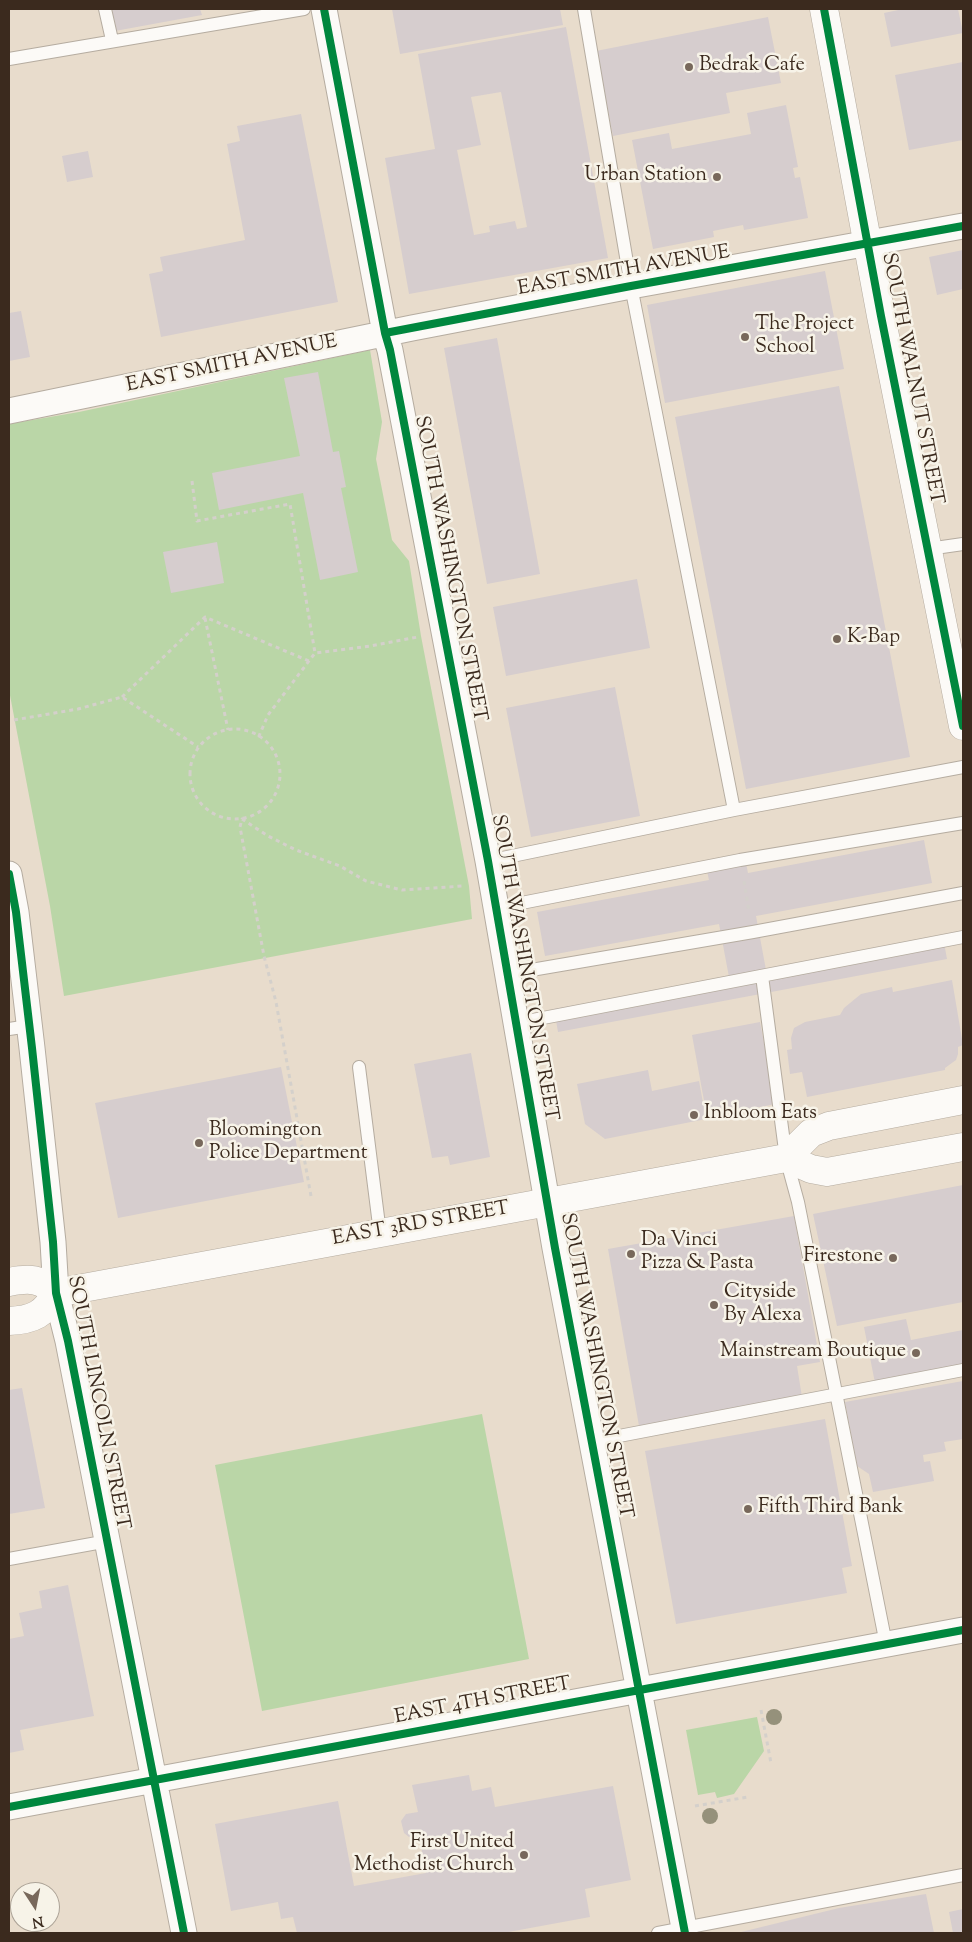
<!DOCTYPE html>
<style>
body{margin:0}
#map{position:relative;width:972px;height:1942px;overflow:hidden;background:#e8dccc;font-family:"Sorts Mill Goudy",serif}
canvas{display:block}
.frame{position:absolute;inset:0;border:10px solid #3b2a1e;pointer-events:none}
.north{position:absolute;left:10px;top:1882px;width:50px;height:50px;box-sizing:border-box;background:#f7f3e8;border:1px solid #aca397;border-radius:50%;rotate:169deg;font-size:14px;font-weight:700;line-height:20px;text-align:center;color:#3b2a1e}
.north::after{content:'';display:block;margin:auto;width:18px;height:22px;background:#78685b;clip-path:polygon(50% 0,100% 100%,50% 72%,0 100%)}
</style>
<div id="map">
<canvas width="972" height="1942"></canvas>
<div class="frame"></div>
<div class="north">N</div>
</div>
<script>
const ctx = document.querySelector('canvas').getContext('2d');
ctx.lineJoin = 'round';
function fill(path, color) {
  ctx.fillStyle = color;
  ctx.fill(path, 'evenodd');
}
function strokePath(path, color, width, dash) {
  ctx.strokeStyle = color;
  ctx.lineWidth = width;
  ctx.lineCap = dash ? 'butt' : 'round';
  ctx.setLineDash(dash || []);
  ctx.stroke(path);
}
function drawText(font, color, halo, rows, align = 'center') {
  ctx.font = font + ' "Sorts Mill Goudy",serif';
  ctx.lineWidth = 5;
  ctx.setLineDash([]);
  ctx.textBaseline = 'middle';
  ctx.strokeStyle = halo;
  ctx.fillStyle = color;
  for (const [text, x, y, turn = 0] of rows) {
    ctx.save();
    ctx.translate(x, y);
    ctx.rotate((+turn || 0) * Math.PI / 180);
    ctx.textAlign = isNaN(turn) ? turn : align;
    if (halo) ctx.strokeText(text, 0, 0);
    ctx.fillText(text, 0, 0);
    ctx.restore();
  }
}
fill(new Path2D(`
 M370,350l12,72 -6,37 16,81 17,21 12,75 48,250 3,33 -408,77 -14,-90 -41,-216v-266l70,-12z
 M482,1414l47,245 -267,52 -47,-246z
 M757,1717l7,34 -30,43 -17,4 -2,-6 -17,3 -12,-65z`), '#bad6a7');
fill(new Path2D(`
 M111,9h89l2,6 -87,16z
 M392,9h168l3,16 -163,29z
 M903,9h55l5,24 -72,14 -7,-34z
 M768,17l13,66 -55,10 4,20 -117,23 -17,-85z
 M566,27l42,231 -199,36 -24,-136 50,-9 -17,-95zM501,92l26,135 -10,2 -2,-8 -26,5 1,6 -16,3 -17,-85 24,-5 -10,-48z
 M963,62v78l-54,10 -14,-75z
 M786,105l12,62 -5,1 2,10 5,-1 8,41 -64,12 -1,-5 -30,6 1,6 -61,12 -21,-109 37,-7 3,16 79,-15 -4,-21z
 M301,114l37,188 -177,35 -12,-63 14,-3 -3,-14 85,-17 -18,-96 13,-3 -3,-15z
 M88,151l5,26 -26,5 -5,-26z
 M963,250v39l-26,6 -8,-38z
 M825,271l19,98 -179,34 -18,-98z
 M21,311l9,46 -21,4v-48z
 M497,338l43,236 -53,10 -43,-236z
 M318,372l15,80 6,-1 7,36 -5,1 17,84 -38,8 -17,-87 -84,17 -7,-37 88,-17 -16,-78z
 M839,386l71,371 -164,32 -71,-372z
 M217,542l7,41 -53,10 -8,-41z
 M637,579l13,69 -144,28 -13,-69z
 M615,687l25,129 -109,21 -25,-129z
 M924,840l8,43 -176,33 10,54 177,-33 4,22 -389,73 -4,-23 175,-32 -10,-53 -174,32 -8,-44 172,-32 -2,-9 39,-8 2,10z
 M952,980l11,65 -5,2v7l-2,6 -11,8v2l-138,27 -5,-25 -12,2 -3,-24 5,-1 -1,-11 3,-10 11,-6 35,-7 4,-7 17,-14 31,-7 1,5z
 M760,1022l16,82 -69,13 -15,-82z
 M471,1053l19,104 -40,8 -2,-9 -16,2 -18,-94z
 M281,1067l23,115 -186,36 -23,-115z
 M648,1070l4,21 47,-10 7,38 -101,20 -20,-15 -8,-40z
 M963,1185v117l-126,24 -24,-112z
 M794,1216l26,146 -23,4 5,31 -163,29 -31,-177z
 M906,1319l5,21 52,-10v35l-88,18 -11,-56z
 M963,1381v58l-19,3 2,9 -23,4 1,7 6,-1 4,20 -61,11 -4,-18 -12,-8 -12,-64z
 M22,1388l23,120 -36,6v-124z
 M825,1419l27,147 -10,2 5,25 -171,31 -31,-173z
 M68,1585l26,131 -74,14 4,20 -15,3v-114l15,-3 -5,-23 23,-5 -3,-17z
 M469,1775l3,16 19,-4 4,20 118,-21 18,94 -46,9 5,28 -87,16h-206l-4,-16 -12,2 -3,-17 -47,9 -16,-87 123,-23 16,85 72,-13 -7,-37 -10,1 -5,-4 -3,-12 5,-7 12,-2 -6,-27z
 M926,1894l8,39h-197l102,-25z
 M963,1909v24h-10l-4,-21z`), '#d6cdce');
const service = new Path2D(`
 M105,9l7,31
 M584,9l47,277 103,524
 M9,59l295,-50
 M928,549l35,-5
 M488,861l246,-51 229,-43
 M496,908l244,-48 223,-37
 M508,974l245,-42 210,-39
 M762,976l24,182 12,44 88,442
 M517,1023l446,-86
 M9,1029l20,-3
 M359,1067l21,166
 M593,1441l370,-71
 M9,1559l99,-18
 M658,1933l305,-58`);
const minor = new Path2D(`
 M324,9l61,324 5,17 98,511 67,387 130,685
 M9,411l403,-83 219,-42 332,-60
 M9,874l7,38 16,136 21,194 3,51 12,48 116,592
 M9,1807l954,-177`);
const primary = new Path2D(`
 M824,9l57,307 82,410
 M786,1158l25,11 16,3 136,-25
 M9,1282c20,-4 32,-4 47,11
 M56,1293l730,-135 25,-25 18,-7 134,-26
 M9,1321c24,-1 36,-7 47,-28`);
strokePath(service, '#b5aca0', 14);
strokePath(minor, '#b5aca0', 27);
strokePath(primary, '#b5aca0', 29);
strokePath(new Path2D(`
 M192,481l5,40 93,-17 25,149
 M205,618l23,112
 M122,697l83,-80 104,44
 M14,720l64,-11 44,-12 76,50
 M190 774a45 45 0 1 1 90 0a45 45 0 1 1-90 0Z
 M260,736h-1l9,-21 47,-62 55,-7 48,-9
 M744,881l5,31
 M311,1196l-35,-194 -12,-46 -24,-129 2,-8 26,17 28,14 44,16 26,15 36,9 61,-4
 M761,1710l10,53
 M695,1806l53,-9`), '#d4d0cb', 3, [4, 4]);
strokePath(service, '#fcfaf7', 12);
strokePath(minor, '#fcfaf7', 25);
strokePath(primary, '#fcfaf7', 28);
strokePath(new Path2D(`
 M324,9l61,324 5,17 98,511 67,387 130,685
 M824,9l57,307 82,410
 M385,333l246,-47 332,-60
 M9,874l7,38 16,136 21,194 3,51 12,48 116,592
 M9,1807l954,-177`), '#00873e', 8);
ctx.fillStyle = '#95917b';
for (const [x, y] of [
 [774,1717],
 [710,1816]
]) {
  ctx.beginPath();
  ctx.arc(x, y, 8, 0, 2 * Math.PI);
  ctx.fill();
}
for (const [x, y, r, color] of [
 [689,67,5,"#78685b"],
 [717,177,5,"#78685b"],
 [745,337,5,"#78685b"],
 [837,639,5,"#78685b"],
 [694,1115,5,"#78685b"],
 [199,1143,5,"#78685b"],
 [631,1254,5,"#78685b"],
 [893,1258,5,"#78685b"],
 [714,1305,5,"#78685b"],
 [916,1353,5,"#78685b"],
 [748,1509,5,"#78685b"],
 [524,1855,5,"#78685b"]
]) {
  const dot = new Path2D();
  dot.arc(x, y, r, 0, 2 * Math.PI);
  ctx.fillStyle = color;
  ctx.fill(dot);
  strokePath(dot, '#f7f3e8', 2);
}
drawText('20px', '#3b2a1e', '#f7f3e8', [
 ["Bedrak Cafe",699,67],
 ["Urban Station",707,177,"right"],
 ["The Project",755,326],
 ["School",755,349],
 ["K-Bap",847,639],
 ["Inbloom Eats",704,1115],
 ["Bloomington",209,1132],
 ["Police Department",209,1155],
 ["Da Vinci",641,1242],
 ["Pizza & Pasta",641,1265],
 ["Firestone",883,1258,"right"],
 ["Cityside",724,1294],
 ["By Alexa",724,1317],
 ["Mainstream Boutique",906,1353,"right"],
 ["Fifth Third Bank",758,1509],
 ["First United",514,1844,"right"],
 ["Methodist Church",514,1867,"right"]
], 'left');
drawText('20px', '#3b2a1e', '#f7f3e8', [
 ["EAST SMITH AVENUE",624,272,-10],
 ["EAST SMITH AVENUE",232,365,-12],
 ["SOUTH WALNUT STREET",911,379,79],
 ["SOUTH WASHINGTON STREET",449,569,79],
 ["SOUTH WASHINGTON STREET",523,968,80],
 ["EAST 3RD STREET",421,1225,-10],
 ["SOUTH WASHINGTON STREET",595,1366,79],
 ["SOUTH LINCOLN STREET",97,1403,79],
 ["EAST 4TH STREET",483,1702,-11]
]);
</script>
